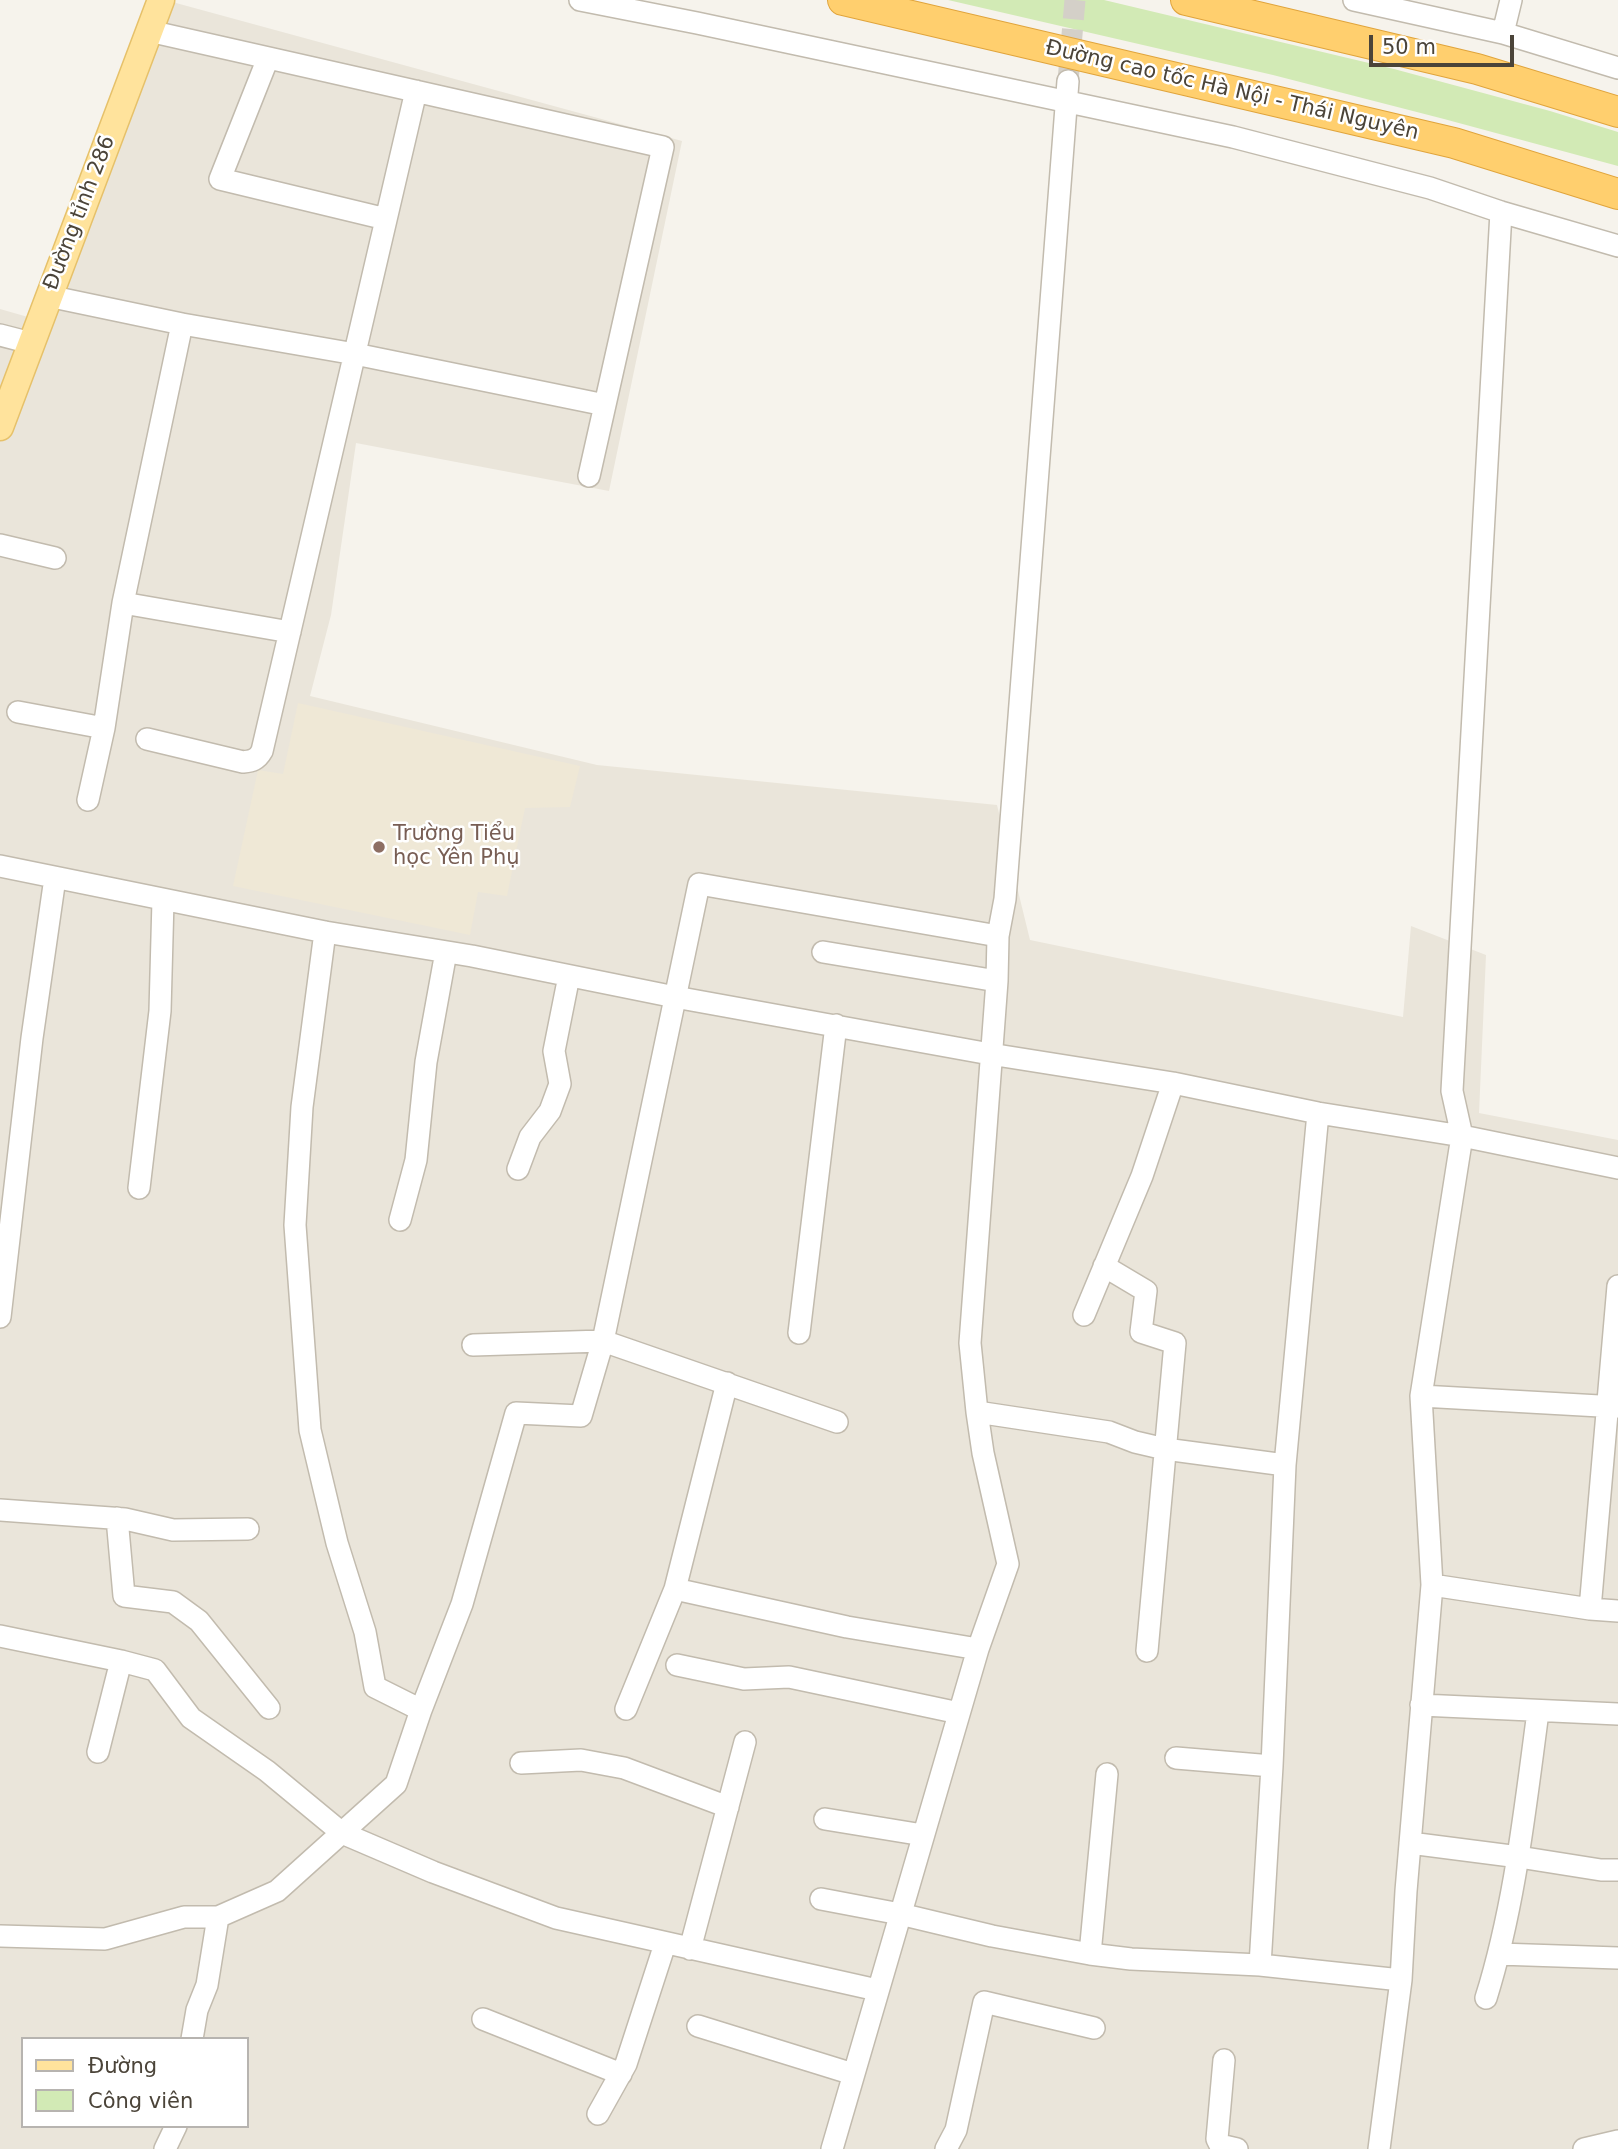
<!DOCTYPE html>
<meta charset="utf-8">
<style>
body{margin:0}
#map{position:relative;width:1618px;height:2149px;overflow:hidden;background:#f6f3ec;font-family:"DejaVu Sans",sans-serif}
canvas{display:block}
.legend{position:absolute;left:21px;top:2037px;width:228px;height:91px;box-sizing:border-box;background:#fff;border:2px solid #b7b4b0;margin:0;padding:9px 12px;list-style:none;font-size:21px;color:#4b4439}
.legend li{display:flex;align-items:center;gap:14px;height:35px}
.legend b{width:35px;border:2px solid #b7b4b0}
.scale{position:absolute;left:1369px;top:35px;width:145px;height:32px;box-sizing:border-box;border:4px solid #4b4439;border-top:0;padding-left:9px;font-size:21px;line-height:24px;white-space:nowrap;color:#4b4439;-webkit-text-stroke:5px #fff;paint-order:stroke}
</style>
<div id="map">
<canvas width="1618" height="2149"></canvas>
<ul class="legend">
<li><b style="height:9px;background:#ffe39c"></b>Đường</li>
<li><b style="height:19px;background:#d2eab5"></b>Công viên</li>
</ul>
<div class="scale">50 m</div>
</div>
<script>
const ctx = document.querySelector('canvas').getContext('2d');
ctx.lineJoin = 'round';
function fill(path, color) {
  ctx.fillStyle = color;
  ctx.fill(path, 'evenodd');
}
function strokePath(path, color, width, dash) {
  ctx.strokeStyle = color;
  ctx.lineWidth = width;
  ctx.lineCap = dash ? 'butt' : 'round';
  ctx.setLineDash(dash || []);
  ctx.stroke(path);
}
function drawText(font, color, halo, rows, align = 'center') {
  ctx.font = font + ' "DejaVu Sans",sans-serif';
  ctx.lineWidth = 5;
  ctx.setLineDash([]);
  ctx.textBaseline = 'middle';
  ctx.strokeStyle = halo;
  ctx.fillStyle = color;
  for (const [text, x, y, turn = 0] of rows) {
    ctx.save();
    ctx.translate(x, y);
    ctx.rotate((+turn || 0) * Math.PI / 180);
    ctx.textAlign = isNaN(turn) ? turn : align;
    if (halo) ctx.strokeText(text, 0, 0);
    ctx.fillText(text, 0, 0);
    ctx.restore();
  }
}
fill(new Path2D(`
 M165,0l517,141 -73,350 -253,-48 -25,172 -21,81 287,69 400,40 33,135 373,77 8,-91 75,29 -7,158 139,27v1009h-1618v-1840l35,10zM23,2039h224v87h-224z`), '#eae5da');
fill(new Path2D(`
 M298,703l282,63 -10,41 -45,1 -18,88 -29,-4 -8,43 -237,-49 25,-116 25,4z`), '#efe8d6');
fill(new Path2D(`
 M948,0h156l290,69 156,42 68,21v34l-174,-47 -171,-44z`), '#d2eab5');
strokePath(new Path2D(`
 M1068,81l7,-81`), '#d4d0c8', 21, [21, 10]);
const minor = new Path2D(`
 M580,0l117,23 536,114 197,51 71,24 117,34
 M1354,0l149,33 115,35
 M149,31l514,116 -74,329
 M1503,33l8,-33
 M268,58l-48,121 166,40
 M48,296l134,28 173,30 250,51
 M0,335l31,8
 M0,545l55,13
 M123,603l167,29
 M18,712l86,16
 M147,739l96,23c9,-1 14,-2 19,-11l154,-660
 M88,800l16,-72 19,-125 59,-279
 M0,866l325,66 147,24 203,41 315,57 183,29 145,30 144,23 156,32
 M325,932l-23,175 -7,118 15,205 27,113 28,89 10,55 46,23
 M823,952l174,29
 M518,1169l12,-32 20,-26 10,-27 -6,-33 15,-75
 M139,1188l21,-177 3,-111
 M400,1220l16,-60 10,-98 20,-110
 M1104,1266l42,25 -5,41 34,11 -28,308
 M1084,1315l58,-139 31,-93
 M0,1317l32,-279 23,-160
 M799,1333l37,-308
 M473,1345l130,-4 234,81
 M1421,1396l197,11
 M977,1412l132,20 26,10 30,7 120,16
 M0,1510l125,9 48,11 75,-1
 M117,1518l7,78 49,6 26,19 70,87
 M1432,1585l158,24 28,2
 M675,1589l172,38 131,22
 M1590,1609l28,-323
 M0,1636l121,25 34,9 36,48 76,53 75,62 91,39 123,46 321,72
 M677,1665l67,14 45,-2 170,36
 M1421,1705l197,9
 M626,1709l49,-120 52,-206
 M98,1752l23,-91
 M1176,1758l96,8
 M521,1763l60,-3 43,8 104,39
 M825,1819l98,16
 M1410,1843l109,14 82,13h17
 M821,1899l79,15 92,22 98,18 41,5 129,6 141,15
 M0,1936l105,3 79,-22h34l59,-26 119,-107 25,-74 41,-106 54,-191 65,3 22,-75 96,-457 299,52
 M690,1949l55,-207
 M1090,1954l17,-180
 M1499,1954l119,4
 M1260,1965l12,-199 13,-301 33,-352
 M1486,1998c29,-93 39,-190 52,-286
 M483,2019l138,55
 M698,2026l155,48
 M192,2039l5,-29 10,-25 11,-68
 M1224,2060l-7,79 3,6 17,4
 M598,2114l28,-50 39,-120
 M165,2149l11,-23
 M832,2149l146,-500 30,-85 -25,-111 -6,-41 -7,-69 27,-362 1,-45 7,-37 63,-818
 M946,2149l10,-19 28,-128 110,26
 M1379,2149l22,-169 5,-89 26,-306 -11,-189 41,-260 -10,-45 49,-879
 M1584,2149l34,-8`);
const major = new Path2D(`
 M0,427l161,-427`);
const highway = new Path2D(`
 M843,0l611,143 164,51
 M1186,0l291,69 141,43`);
strokePath(minor, '#c2bbae', 24);
strokePath(major, '#e6c16a', 29);
strokePath(highway, '#e0a43c', 32);
strokePath(minor, '#fff', 21);
strokePath(major, '#ffe39c', 26);
strokePath(highway, '#ffcf6e', 30);
for (const [x, y, r, color] of [
 [379,847,7,"#8d6e63"]
]) {
  const dot = new Path2D();
  dot.arc(x, y, r, 0, 2 * Math.PI);
  ctx.fillStyle = color;
  ctx.fill(dot);
  strokePath(dot, '#fff', 2.5);
}
drawText('21px', '#4b4439', '#fff', [
 ["Đường cao tốc Hà Nội - Thái Nguyên",1232,91,13],
 ["Đường tỉnh 286",80,213,-69]
]);
drawText('21px', '#785e54', '#fff', [
 ["Trường Tiểu",393,835],
 ["học Yên Phụ",393,859]
], 'left');
</script>
